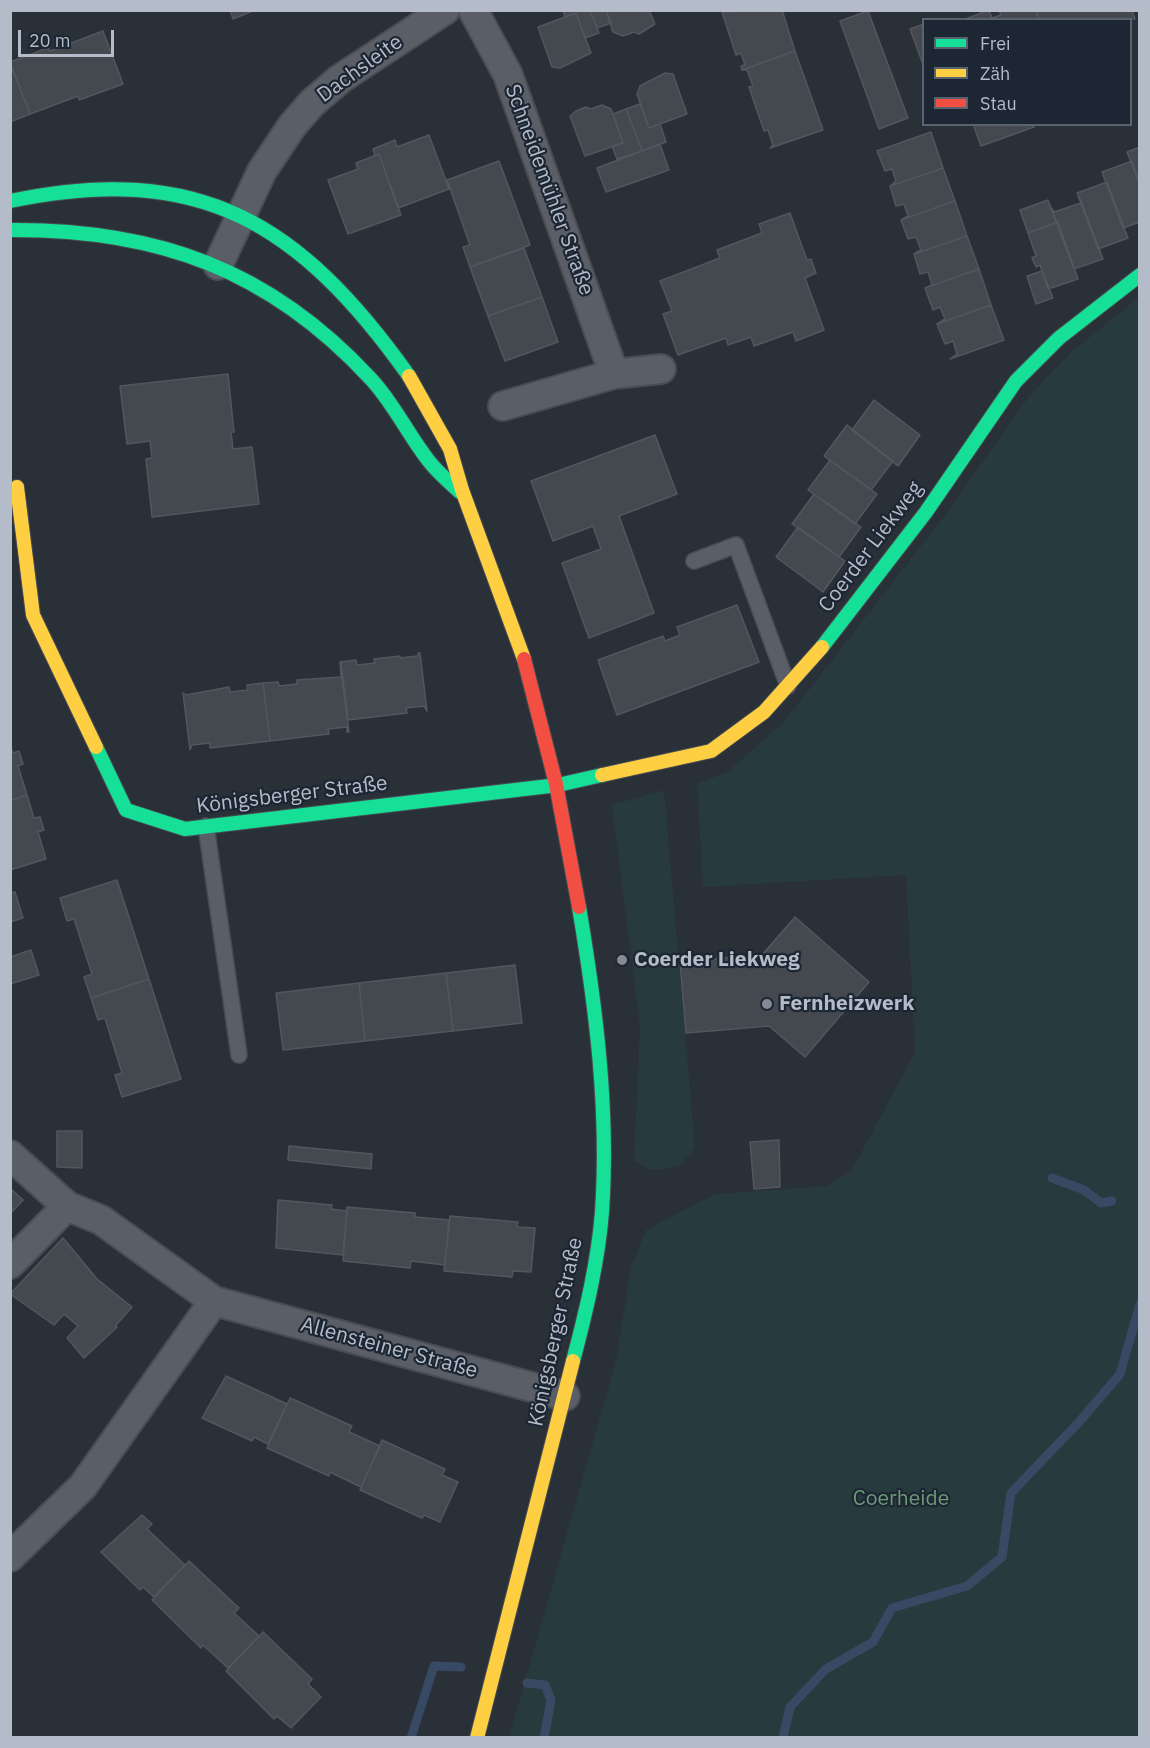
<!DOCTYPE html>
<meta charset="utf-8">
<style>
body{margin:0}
#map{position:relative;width:1150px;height:1748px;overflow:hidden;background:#2a3038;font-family:"IBM Plex Sans",sans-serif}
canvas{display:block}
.frame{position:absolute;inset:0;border:12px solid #b4bcc9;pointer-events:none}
.legend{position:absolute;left:922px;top:18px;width:210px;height:108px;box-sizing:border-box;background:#1d2633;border:2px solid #59626f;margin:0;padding:8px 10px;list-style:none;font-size:18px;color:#b4bcc9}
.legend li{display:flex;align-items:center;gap:12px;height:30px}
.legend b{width:30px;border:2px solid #59626f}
.scale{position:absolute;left:18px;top:30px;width:96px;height:27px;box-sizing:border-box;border:3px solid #b4bcc9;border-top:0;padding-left:8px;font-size:18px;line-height:21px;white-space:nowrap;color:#b4bcc9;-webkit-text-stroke:4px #1d2633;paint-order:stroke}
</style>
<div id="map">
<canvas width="1150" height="1748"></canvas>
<div class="frame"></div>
<ul class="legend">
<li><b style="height:8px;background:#16e098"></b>Frei</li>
<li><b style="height:8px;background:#ffcf43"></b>Zäh</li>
<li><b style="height:8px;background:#f24e42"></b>Stau</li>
</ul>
<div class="scale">20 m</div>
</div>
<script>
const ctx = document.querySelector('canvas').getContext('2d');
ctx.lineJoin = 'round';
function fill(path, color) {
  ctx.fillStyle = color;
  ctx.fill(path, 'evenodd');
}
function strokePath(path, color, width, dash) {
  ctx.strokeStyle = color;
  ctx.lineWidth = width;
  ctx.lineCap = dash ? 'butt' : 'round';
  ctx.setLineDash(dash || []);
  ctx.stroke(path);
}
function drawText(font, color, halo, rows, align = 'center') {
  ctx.font = font + ' "IBM Plex Sans",sans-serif';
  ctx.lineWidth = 4.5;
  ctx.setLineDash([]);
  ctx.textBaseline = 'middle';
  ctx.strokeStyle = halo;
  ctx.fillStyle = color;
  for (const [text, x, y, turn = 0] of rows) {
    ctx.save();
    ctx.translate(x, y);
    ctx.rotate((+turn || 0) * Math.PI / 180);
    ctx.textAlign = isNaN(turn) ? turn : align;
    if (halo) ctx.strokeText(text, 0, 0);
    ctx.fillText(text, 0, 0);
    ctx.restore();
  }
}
fill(new Path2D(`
 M1139,297v1440h-630l107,-376 15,-94 15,-37 69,-36 112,-8 25,-16 63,-118 -9,-177 -203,12 -6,-104 29,-10 57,-50 159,-204 88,-124 44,-45z
 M664,790l31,358 -16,19 -28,3 -17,-9 6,-135 -28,-221z`), '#273a3e');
strokePath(new Path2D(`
 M1052,1178l32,12 17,13 11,-2
 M527,1683l18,2 6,15 -7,38
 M411,1738l23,-72 27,1
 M783,1738l7,-31 36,-38 47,-27 19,-34 75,-22 35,-29 9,-64 69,-72 40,-47 20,-70`), '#384963', 9);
const building = new Path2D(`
 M230,10h25l-22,9z
 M563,10h27l9,23 -14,5 -9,-25 -11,4z
 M590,10h16l5,13 -14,5z
 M606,10h43l6,14 -16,10 -5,-2 -11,4 -10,-4z
 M782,10l13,41 -53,19 -1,-4 4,-1 -4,-12 -5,2 -14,-43z
 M989,10l3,8 9,-3 -2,-5h37l3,10h-76z
 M1036,10h96l3,9 -96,1z
 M868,11l40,107 -29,11 -39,-108z
 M576,13l15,40 -31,15 -8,-1 -14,-40z
 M924,24v43l-14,-38z
 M103,31l20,53 -44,16 -1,-4 -48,18 -20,-52 38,-14 2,3z
 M795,51l28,79 -53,18 3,-3 -5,-15 -4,1 -15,-44 4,-1 -6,-16h-5z
 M10,63l20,51 -20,8z
 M665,73l8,1 14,40 -38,14 -12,-34 3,-8z
 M640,104l9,24 11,-4 6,18 -24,9 -16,-42z
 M602,105l9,4 12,34 -38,13 -15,-40 6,-5 10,-4 5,2z
 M626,109l16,42 -25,8 -5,-13 11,-3 -10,-29z
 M973,124h61v3l-53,19z
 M931,132l12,36 -53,18 6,-5 -4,-12 -7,2 -8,-20z
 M429,135l20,54 -51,19 -19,-54 -4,2 -2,-7 22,-9 2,7z
 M660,144l9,26 -63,22 -9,-24z
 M1140,147v38l-13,-33z
 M379,154l22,61 -53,19 -20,-54 30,-11 -2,-6z
 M499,161l31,84 -60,22 -7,-20 7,-2 -23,-65z
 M1132,161l8,24v37l-17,6 -21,-56z
 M943,168l12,33 -54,19 7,-4 -4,-12 -8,2 -6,-20z
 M1107,182l21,56 -30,11 -21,-56z
 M1079,196l24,63 -29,10 -24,-63 4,6 27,-9z
 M1048,200l9,23 -29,10 -8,-23z
 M955,201l12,35 -53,18 7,-4 -5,-13 -8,2 -7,-19z
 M790,213l17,47 4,-1 5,14 -11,5 19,52 -28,11 -3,-9 -39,14 -3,-9 -23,8 -2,-7 -48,17 -15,-41 9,-3 -12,-30 60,-23 -3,-8 45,-17 -3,-9z
 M1058,222l20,57 -30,10 -8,-24 -4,2 -4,-9 4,-2 -8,-23z
 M967,236l12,33 -54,19 7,-3 -4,-13 -8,2 -6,-20z
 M524,248l18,49 -54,19 -18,-49z
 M979,269l12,36 -54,19 8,-5 -5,-12 -7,3 -8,-22z
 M1042,271l11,27 -17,6 -9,-28z
 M542,297l16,45 -53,19 -17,-45z
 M991,305l13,35 -54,19 7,-5 -4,-13 -8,3 -8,-20z
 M228,374l6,58h-3l2,17 19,-2 7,57 -107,13 -6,-58 6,-1 -2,-17 -23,3 -7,-58z
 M874,400l46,35 -22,31 -46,-36z
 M847,425l46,36 -22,29 -47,-34z
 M655,435l22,59 -58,22 35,97 -65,25 -27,-75 39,-14 -8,-23 -40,15 -22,-60z
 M830,460l47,34 -22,30 -47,-34z
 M814,494l47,33 -22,30 -47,-33z
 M798,527l47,34 -22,31 -47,-35z
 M737,605l22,57 -142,53 -19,-55 65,-24 2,5 15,-6 -3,-8z
 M418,653h2l7,58 -3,-5 -18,2 1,5 -59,7 -7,-58 15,-2 1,5 18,-2 -1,-4 26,-3v2l18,-2z
 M340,662l9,70h-2v-5l-19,2 1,5 -59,7 -7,-58 15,-1 1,4 18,-2v-4l44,-3z
 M263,683l7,58 -60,7v-5l-18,2 -2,5 -7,-57 3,2 43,-8 1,5 18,-2 -1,-5z
 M10,745l3,8 6,-2 4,13 -5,2 9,29 -17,6z
 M27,795l7,23 6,-1 4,13 -6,2 8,27 -36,11v-69z
 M117,880l32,99 -58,19 -7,-21 8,-3 -18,-55 -7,2 -7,-23z
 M15,892l8,26 -13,4v-29z
 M795,917l74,65 -64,75 -36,-31 -83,7 -6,-71 82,-7z
 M31,950l8,25 -29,9v-27z
 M515,965l7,58 -69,8 -7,-58z
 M446,973l7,58 -88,10 -6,-58z
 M149,979l32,100 -59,18 -7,-22 7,-2 -17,-55 -7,2 -7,-22z
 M359,983l6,58 -82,9 -7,-57z
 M57,1131h25v37l-25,-1z
 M779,1140l1,47 -26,2 -4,-47z
 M289,1146l83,8 -1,15 -83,-9z
 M10,1188l13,12 -13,14z
 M278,1200l54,5 -1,4 16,2 -4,44 -67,-7z
 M347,1207l68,6v4l34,3 -4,45 -34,-4 -1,7 -67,-7z
 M450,1216l68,6 -1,5 18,1 -4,44 -18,-1 -1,6 -68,-6z
 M63,1238l34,41 35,28 -16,18 1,2 -33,31 -17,-20 11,-12 -14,-12 -10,11 -44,-31z
 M226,1376l61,28 -19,40 -14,-7 -2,4 -50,-23z
 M290,1398l62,28 -3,6 31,14 -19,41 -31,-15 -1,4 -62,-28z
 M382,1440l63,29 -3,6 16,7 -18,40 -16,-7 -2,3 -62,-28z
 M142,1515l10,9 -5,5 38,36 -31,32 -11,-10 -3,3 -39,-38z
 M189,1561l50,47 -5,5 25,23 -31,32 -25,-23 -2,3 -49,-48z
 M263,1632l49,47 -4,5 13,13 -30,31 -14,-12 -3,3 -48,-48z`);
fill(building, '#444950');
strokePath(building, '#52575f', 1.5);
const lane = new Path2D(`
 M694,561l42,-16 52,141
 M206,826l33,229`);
const street = new Path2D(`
 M473,10l35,65 106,299 -111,32
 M218,265l44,-94 30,-45 20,-23 28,-24 105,-69
 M614,374l47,-5
 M10,1155l57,51 34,14 113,81
 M10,1264l57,-58
 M10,1557l73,-71 131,-185 351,95`);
const fast = new Path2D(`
 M10,201c190,-40 290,22 399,175
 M10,230c146,-1 259,39 360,148 23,24 37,55 58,82 9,12 21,22 32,32
 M822,647l104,-135 90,-131 43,-43 81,-63
 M96,747l30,63 59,19 373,-44 44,-10
 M573,1361c13,-49 25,-99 29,-149 7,-102 -6,-204 -23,-305`);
const slow = new Path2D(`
 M409,376l41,73 12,41 62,169
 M17,487l16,128 63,132
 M602,775l109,-24 53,-39 58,-65
 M477,1738l96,-377`);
const jam = new Path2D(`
 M524,659l32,125 23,123`);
strokePath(lane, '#484c53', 18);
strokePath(street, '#484c53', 32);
strokePath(fast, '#484c53', 16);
strokePath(slow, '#484c53', 16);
strokePath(jam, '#484c53', 16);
strokePath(lane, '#5a5e66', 15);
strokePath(street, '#5a5e66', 28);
strokePath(fast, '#16e098', 14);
strokePath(slow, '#ffcf43', 14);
strokePath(jam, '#f24e42', 14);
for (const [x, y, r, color] of [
 [622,960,6,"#848b96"],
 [767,1004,6,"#848b96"]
]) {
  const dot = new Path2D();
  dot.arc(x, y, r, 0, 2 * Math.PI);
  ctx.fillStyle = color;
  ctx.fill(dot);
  strokePath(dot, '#1d2633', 2);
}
drawText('21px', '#b4bcc9', '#1d2633', [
 ["Dachsleite",360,69,-36],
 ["Schneidemühler Straße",549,190,70],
 ["Coerder Liekweg",871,547,-53],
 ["Königsberger Straße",292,795,-7],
 ["Königsberger Straße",556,1332,-78],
 ["Allensteiner Straße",389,1348,15]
]);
drawText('bold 21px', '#b4bcc9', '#1d2633', [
 ["Coerder Liekweg",634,960],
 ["Fernheizwerk",779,1004]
], 'left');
drawText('21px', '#6b9a76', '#1d2633', [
 ["Coerheide",901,1499]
]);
</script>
